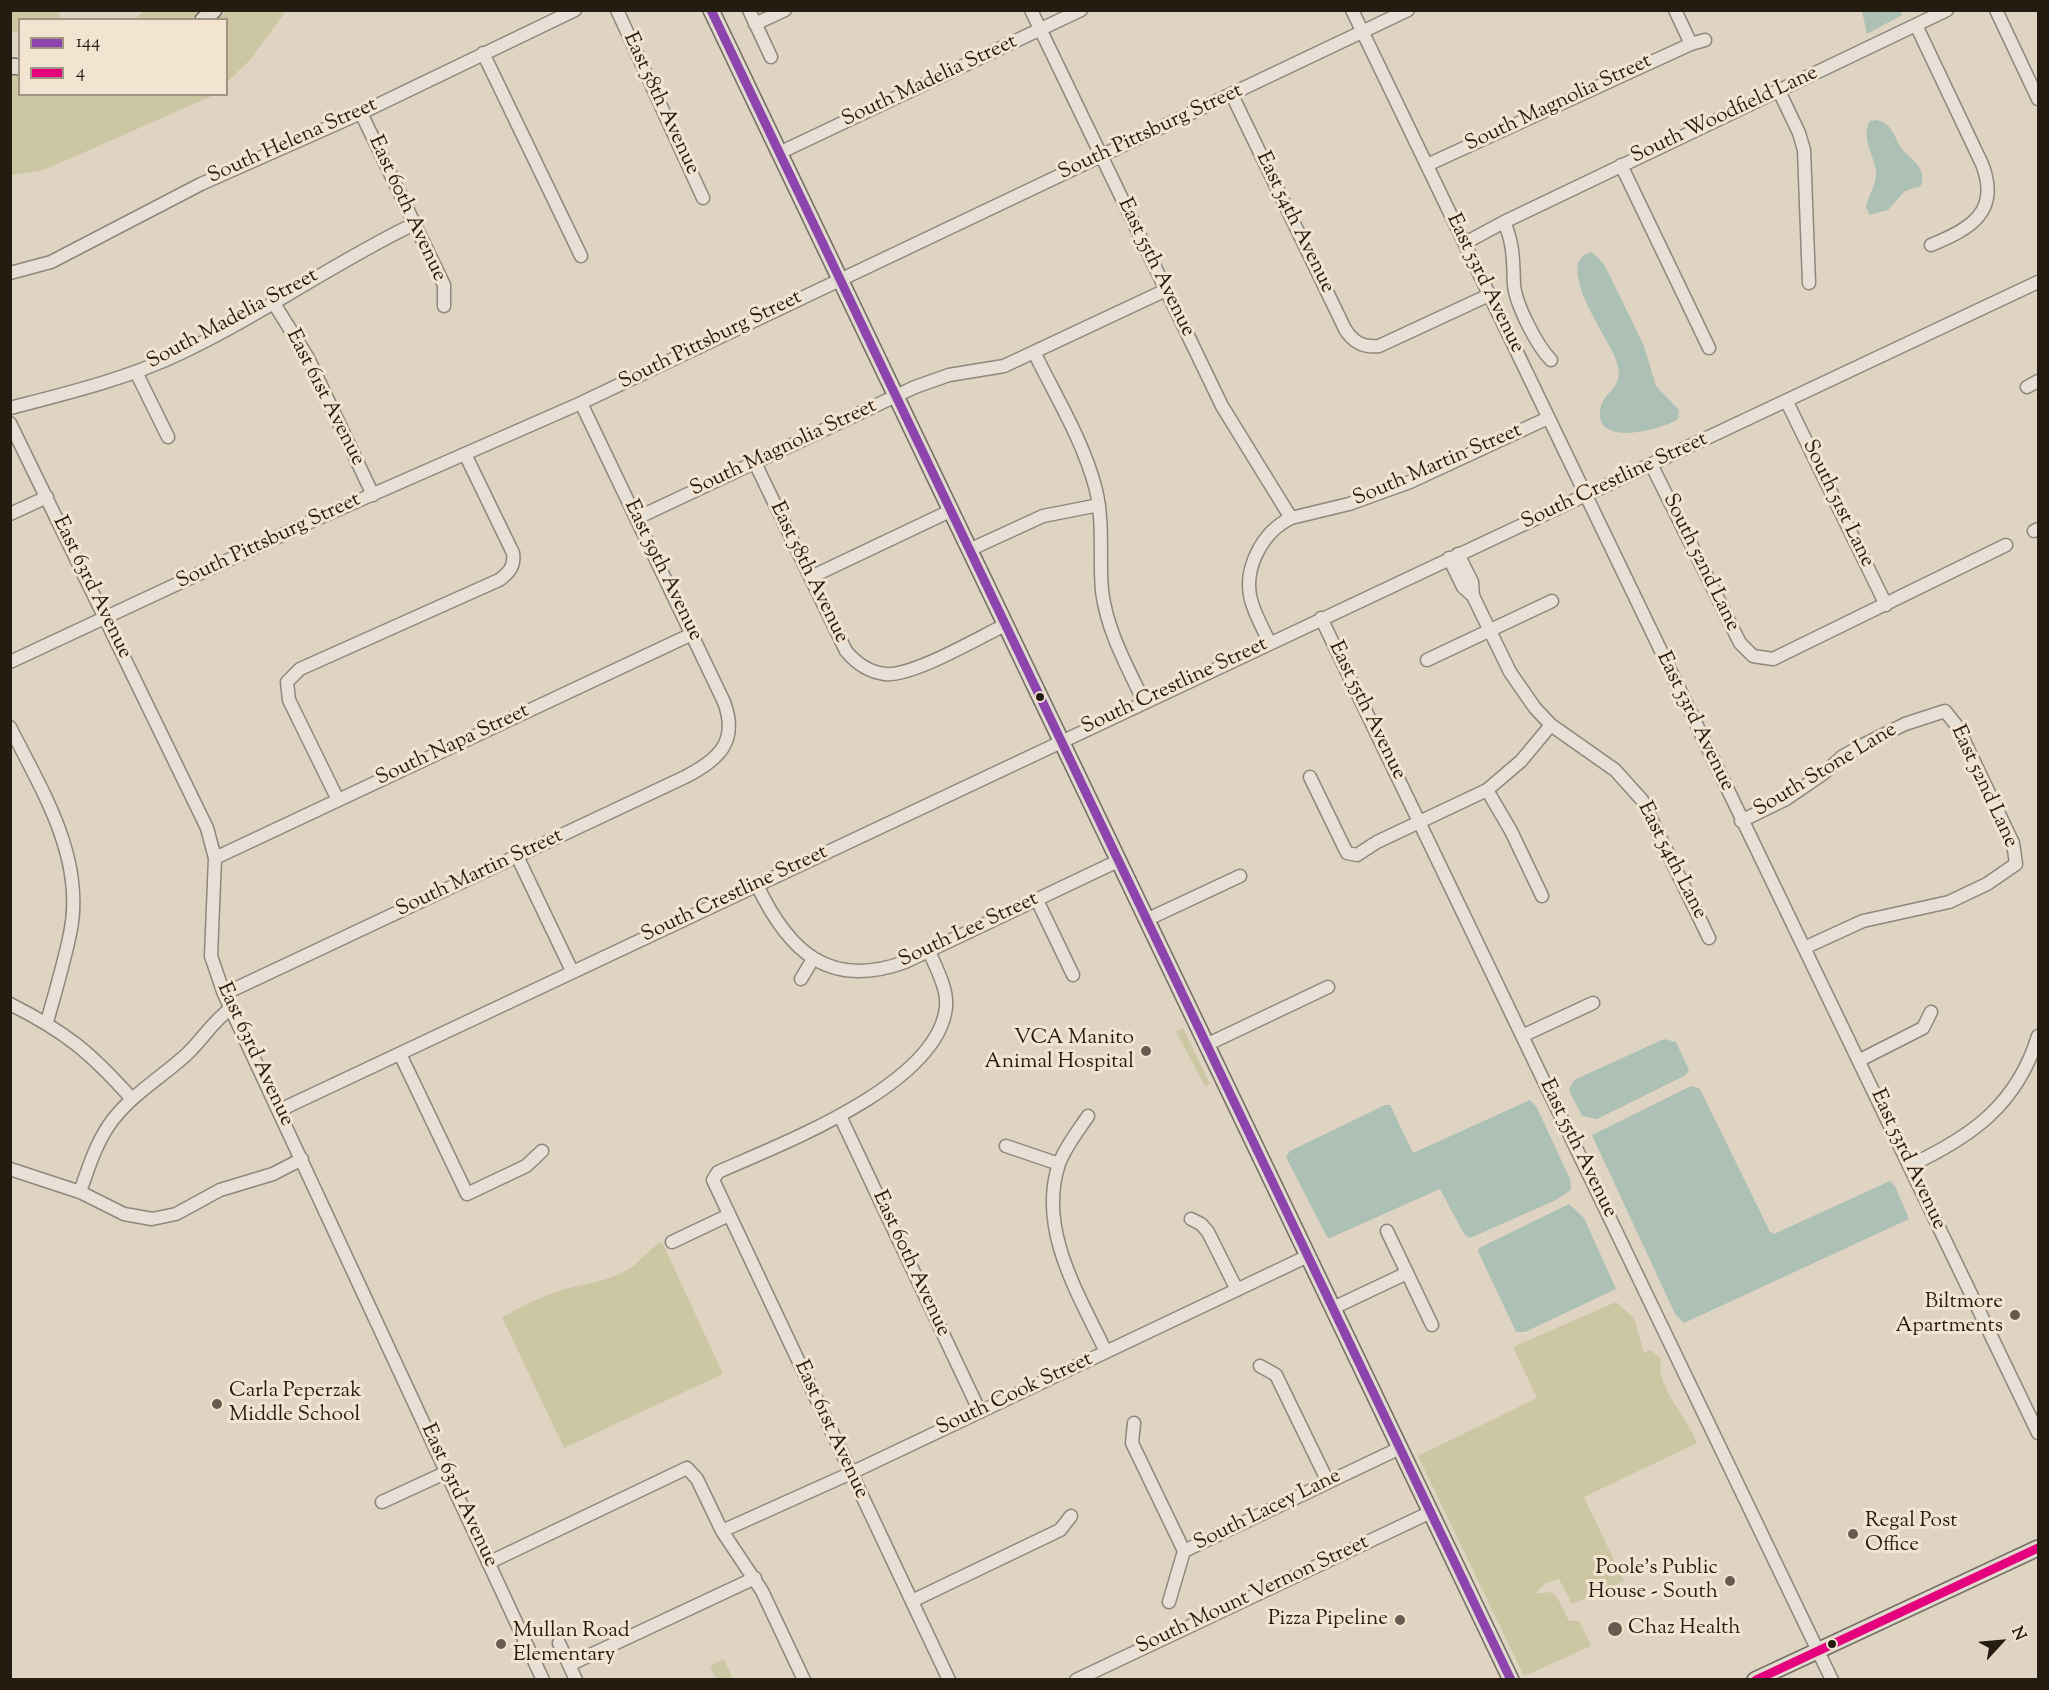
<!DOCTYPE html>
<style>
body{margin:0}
#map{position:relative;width:2049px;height:1690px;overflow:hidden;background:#dfd3c2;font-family:"Sorts Mill Goudy",serif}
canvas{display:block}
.frame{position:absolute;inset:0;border:12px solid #251b10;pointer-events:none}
.legend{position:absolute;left:18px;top:18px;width:210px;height:78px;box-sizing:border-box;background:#f2e4d0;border:2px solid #a09483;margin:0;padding:8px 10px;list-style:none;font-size:18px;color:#251b10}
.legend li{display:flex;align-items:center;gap:12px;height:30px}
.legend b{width:30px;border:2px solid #a09483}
.north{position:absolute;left:1971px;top:1612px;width:60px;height:60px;-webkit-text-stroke:4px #f2e4d0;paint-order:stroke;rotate:64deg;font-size:16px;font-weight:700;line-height:24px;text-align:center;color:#251b10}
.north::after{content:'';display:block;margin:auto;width:21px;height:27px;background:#251b10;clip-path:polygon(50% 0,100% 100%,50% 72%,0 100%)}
</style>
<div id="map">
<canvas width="2049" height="1690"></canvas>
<div class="frame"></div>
<ul class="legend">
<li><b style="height:8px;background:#8e44ad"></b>144</li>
<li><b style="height:8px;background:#e5007d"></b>4</li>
</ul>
<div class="north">N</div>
</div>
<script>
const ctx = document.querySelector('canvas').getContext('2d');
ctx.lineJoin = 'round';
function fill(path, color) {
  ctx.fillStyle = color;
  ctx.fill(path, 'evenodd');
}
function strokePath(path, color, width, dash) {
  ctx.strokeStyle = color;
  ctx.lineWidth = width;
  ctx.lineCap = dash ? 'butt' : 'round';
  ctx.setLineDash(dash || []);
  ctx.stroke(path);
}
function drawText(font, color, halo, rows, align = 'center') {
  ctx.font = font + ' "Sorts Mill Goudy",serif';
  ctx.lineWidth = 6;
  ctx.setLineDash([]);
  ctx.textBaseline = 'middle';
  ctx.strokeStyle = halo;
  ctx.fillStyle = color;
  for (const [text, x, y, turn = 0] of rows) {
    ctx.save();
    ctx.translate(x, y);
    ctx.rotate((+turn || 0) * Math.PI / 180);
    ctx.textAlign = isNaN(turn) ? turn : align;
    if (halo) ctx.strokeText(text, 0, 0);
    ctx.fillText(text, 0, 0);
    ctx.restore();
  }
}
fill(new Path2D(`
 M11,10l47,1 3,6 -7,2 -34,1 -1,11 -8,2z
 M143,11h62l-13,8 -58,1z
 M227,11h59l-37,50 -22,21 -1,-62 -8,-1z
 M10,71l9,1 1,22 194,1 -170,75 -33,5z
 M1183,1028l27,56 -5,2 -29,-54z
 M662,1242l61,132 -159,74 -62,-131c17,-8 33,-18 51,-24 23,-9 50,-9 72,-22 15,-7 22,-22 37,-29z
 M1616,1302l18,16 10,35 7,-3 10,9c-6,28 26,57 36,84l-113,54 40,84 -52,23 -13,-25 -13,4 -12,11 17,-2 6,5 12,24h10l12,25 -67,30 -106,-220 119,-58 -24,-51z
 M724,1659l9,20h-17l-6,-13z`), '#cdc6a3');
fill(new Path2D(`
 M1862,11h39l1,4 -35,19z
 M1876,120c16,3 17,14 24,26 9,14 28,20 21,40l-16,5 -17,19 -18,5 -4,-7c2,-13 11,-24 10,-37 -2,-16 -16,-34 -6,-50z
 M1592,252l12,12 28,57 12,25 12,40 23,24 -1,9c-15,10 -80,28 -78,-6 1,-27 34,-21 10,-66 -9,-19 -56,-87 -18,-95z
 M1664,1039l12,3 13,28 -3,5 -89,44 -15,-3 -13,-26 5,-10z
 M1691,1086l8,2 3,5 68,139 4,2 116,-53 5,5 14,33 -225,104 -9,-9 -83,-179z
 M1530,1100l7,8 33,71 1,11 -15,10 -86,38 -6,-4 -24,-45 -110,49 -3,-1 -41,-80 4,-6 95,-46h5l23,48z
 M1569,1204l15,14 32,71 -91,43h-9l-38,-81 1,-3z`), '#adc0b5');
const minor = new Path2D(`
 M617,10l86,188
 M749,10l22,47
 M1031,10l191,396 69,112c-29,14 -48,51 -40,82 4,15 12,28 18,42
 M1352,10l686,1423
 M1675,10l16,34
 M1996,10l42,89
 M755,24l30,-14
 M1916,25l66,139c19,48 -12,65 -51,81
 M483,53l98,203
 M1779,91l20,42 5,17 5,133
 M1232,95l113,234c8,13 18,19 34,17l110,-51
 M361,113l83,172v21
 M779,153l302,-143
 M1427,165l264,-121 14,-4
 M1621,165l88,183
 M1504,222c10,22 9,40 10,63 2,20 23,61 37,75
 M1465,243l39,-21 443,-212
 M10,273l41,-11 150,-78 160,-71 214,-103
 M273,302l35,56 65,137
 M1034,352c22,45 50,90 62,138 8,34 3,67 6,101 5,40 25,75 42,111
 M136,372l32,65
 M2027,387l11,-6
 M1787,402l99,203
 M10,408c58,-15 116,-29 169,-54 81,-38 154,-91 235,-130
 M10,423l197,405 8,30 -4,98 13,38 319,686
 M755,463l91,188c10,12 22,21 39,23 27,3 93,-36 120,-49
 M1652,466l88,177 13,13 20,3 233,-114
 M10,514l37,-17
 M637,518l278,-131 34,-12 55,-9 162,-76
 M1291,518l58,-14 61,-22 138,-64
 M2034,531l4,-2
 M969,550l74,-34 56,-11
 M1458,554l14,28 1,14 37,76 25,36 16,17 64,45 27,30 67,138
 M1449,558l14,29 10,9
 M811,577l139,-66
 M1321,618l511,1062
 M1427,660l125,-59
 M10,662l302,-141 269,-118 827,-393
 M10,727c32,64 76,132 60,207 -6,29 -15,59 -23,88
 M1310,777l34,70 3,6 10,2 20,-13 110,-52 34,-29 30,-36
 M1487,790l24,41 31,65
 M338,800l-49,-100 -2,-18 13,-13 199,-89c10,-7 16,-14 14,-27l-48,-99
 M1741,821l45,-22 38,-26 19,-17 20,-11 42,-21 40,-13 12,15 56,117 3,21 -29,20 -38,18 -86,19 -59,27
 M517,856l55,115
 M215,858l477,-224
 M757,885c31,65 71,105 148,77l213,-101
 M1037,900l36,75
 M1146,920l94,-44
 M929,951c7,17 19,38 17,56 -8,78 -165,137 -228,165l-5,8 236,500
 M801,979l12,-20
 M224,994l461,-217c33,-17 54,-35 39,-75l-143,-299
 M10,1004c56,28 81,49 122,95
 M1522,1036l71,-33
 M1206,1045l122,-58
 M400,1054l67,140 59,-28 16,-15
 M1860,1060l63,-32 8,-16
 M280,1110l1758,-828
 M840,1116l140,296
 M1088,1116c-10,15 -23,31 -29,48 -22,65 20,131 47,188
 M1006,1146l53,18
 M1909,1166c62,-29 108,-61 129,-130
 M10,1169l70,23 44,22 28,5 24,-5 44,-24 53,-16 29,-15
 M80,1192c8,-23 15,-46 29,-67 20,-29 52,-47 78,-71 16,-15 25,-32 44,-46
 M1191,1219l10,5 7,8 29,58
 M1387,1231l45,94
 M672,1242l57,-27
 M1333,1308l74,-35
 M1260,1366l16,9 52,107
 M1134,1423l-2,20 52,108
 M382,1502l65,-30
 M722,1531l129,-58 457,-217
 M488,1563l199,-95 10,11 25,52 40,60 42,89
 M912,1601l148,-71 11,-14
 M1169,1602l15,-51 216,-103
 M559,1643l17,37
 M569,1665l186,-87
 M1076,1680l355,-168`);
const major = new Path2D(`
 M711,10l800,1670
 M203,20l11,-10
 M10,66l10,1
 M1755,1680l283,-132`);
strokePath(minor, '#8f877c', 15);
strokePath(major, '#756e64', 18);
strokePath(minor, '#e6e0d7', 12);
strokePath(major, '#e2dbd0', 15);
strokePath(new Path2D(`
 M711,10l800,1670`), '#8e44ad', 9);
strokePath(new Path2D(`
 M1756,1680l282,-132`), '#e5007d', 9);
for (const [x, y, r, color] of [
 [1040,697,5,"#251b10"],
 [1146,1051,6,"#665b4e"],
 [2015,1315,6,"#665b4e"],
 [217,1404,6,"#665b4e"],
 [1853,1534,6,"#665b4e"],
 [1730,1581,6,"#665b4e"],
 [1400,1620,6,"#665b4e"],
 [1615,1629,8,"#665b4e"],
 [501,1644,6,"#665b4e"],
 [1832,1644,5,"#251b10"]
]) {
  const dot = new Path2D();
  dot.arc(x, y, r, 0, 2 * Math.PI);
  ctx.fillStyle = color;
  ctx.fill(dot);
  strokePath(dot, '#f2e4d0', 2);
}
drawText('21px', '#251b10', '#f2e4d0', [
 ["South Madelia Street",930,82,-25],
 ["East 58th Avenue",660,104,65],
 ["South Magnolia Street",1559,104,-25],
 ["South Woodfield Lane",1725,116,-25],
 ["South Pittsburg Street",1151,133,-25],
 ["South Helena Street",293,142,-24],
 ["East 60th Avenue",406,209,65],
 ["East 54th Avenue",1294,223,64],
 ["East 55th Avenue",1155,268,64],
 ["East 53rd Avenue",1484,284,64],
 ["South Madelia Street",233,320,-28],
 ["South Pittsburg Street",711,341,-26],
 ["East 61st Avenue",324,398,63],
 ["South Magnolia Street",784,449,-25],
 ["South Martin Street",1438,466,-23],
 ["South Crestline Street",1615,482,-25],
 ["South 51st Lane",1837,504,64],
 ["South Pittsburg Street",269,542,-25],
 ["South 52nd Lane",1700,563,64],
 ["East 59th Avenue",662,571,64],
 ["East 58th Avenue",808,573,64],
 ["East 63rd Avenue",91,588,64],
 ["South Crestline Street",1175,687,-25],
 ["East 55th Avenue",1366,711,64],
 ["East 53rd Avenue",1694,722,64],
 ["South Napa Street",453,746,-25],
 ["South Stone Lane",1826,771,-31],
 ["East 52nd Lane",1983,787,65],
 ["East 54th Lane",1671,861,63],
 ["South Martin Street",480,874,-25],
 ["South Crestline Street",735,895,-25],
 ["South Lee Street",969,931,-25],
 ["East 63rd Avenue",254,1055,65],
 ["East 55th Avenue",1577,1149,64],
 ["East 53rd Avenue",1907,1160,65],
 ["East 60th Avenue",910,1264,65],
 ["South Cook Street",1015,1395,-25],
 ["East 61st Avenue",830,1430,65],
 ["East 63rd Avenue",458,1496,65],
 ["South Lacey Lane",1268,1511,-26],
 ["South Mount Vernon Street",1253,1596,-25]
]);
drawText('21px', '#251b10', '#f2e4d0', [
 ["VCA Manito",1134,1039],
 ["Animal Hospital",1134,1063],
 ["Biltmore",2003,1303],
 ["Apartments",2003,1327],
 ["Carla Peperzak",229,1392,"left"],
 ["Middle School",229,1416,"left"],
 ["Regal Post",1865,1522,"left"],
 ["Office",1865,1546,"left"],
 ["Poole's Public",1718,1569],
 ["House - South",1718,1593],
 ["Pizza Pipeline",1388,1620],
 ["Chaz Health",1628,1629,"left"],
 ["Mullan Road",513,1632,"left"],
 ["Elementary",513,1656,"left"]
], 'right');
</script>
